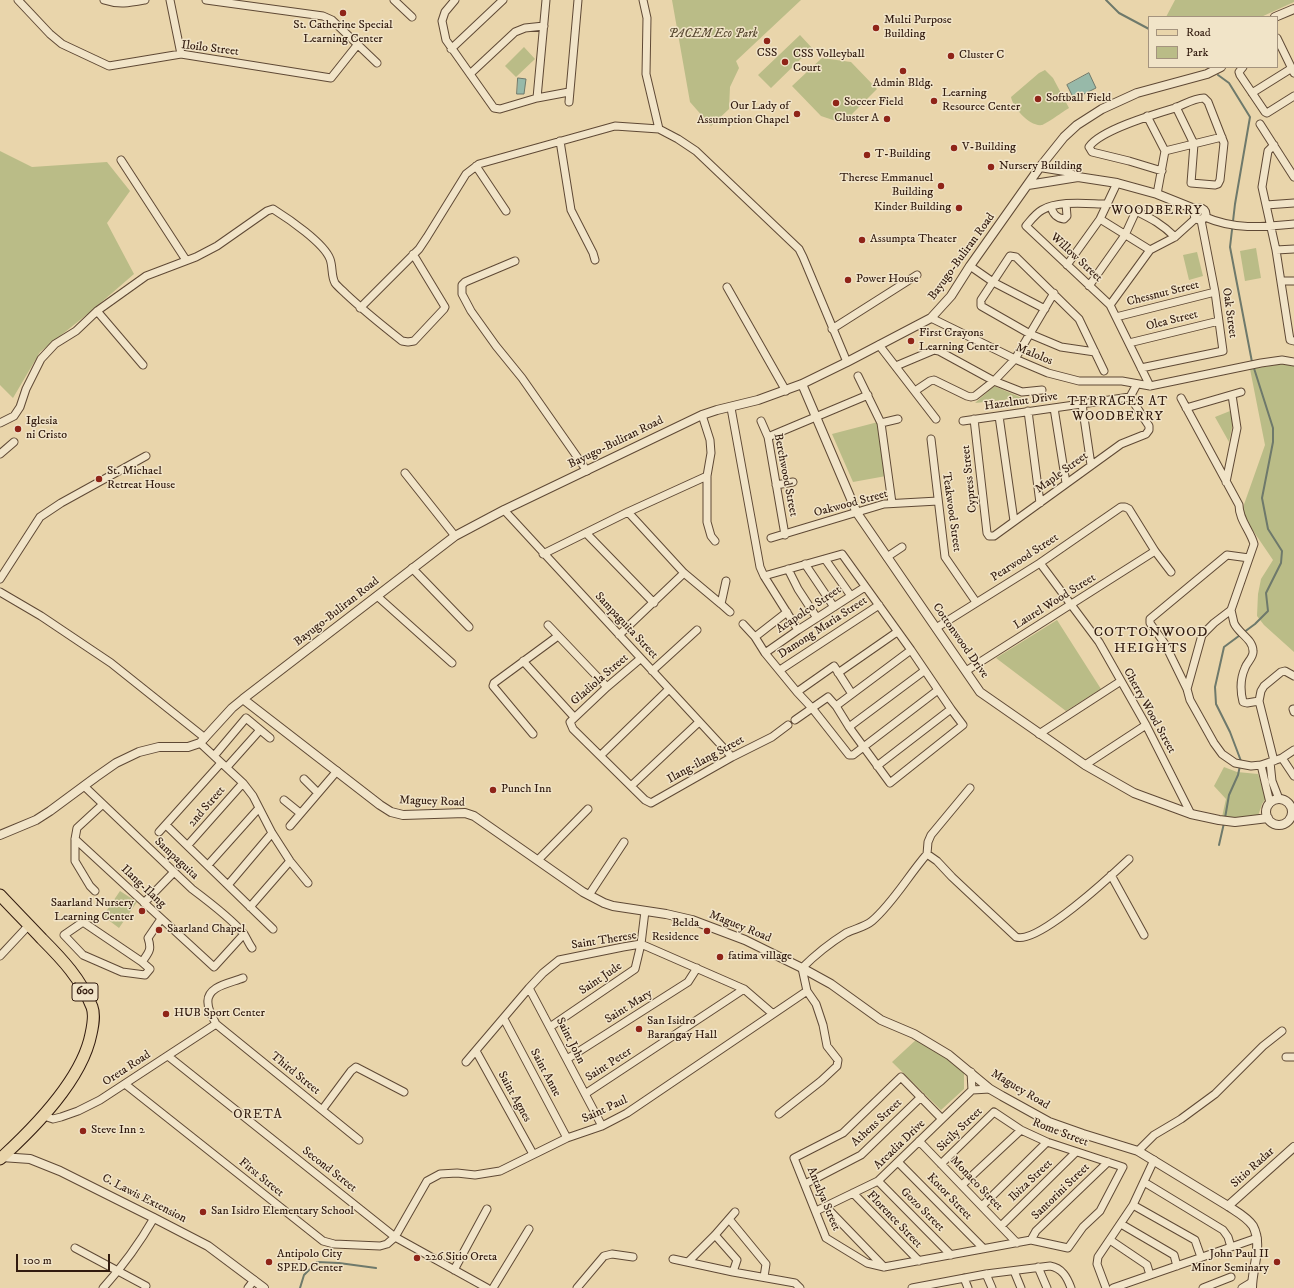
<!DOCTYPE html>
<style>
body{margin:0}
#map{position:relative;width:1294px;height:1288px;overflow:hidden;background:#e9d5ab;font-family:"IM FELL DW Pica",serif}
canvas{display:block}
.legend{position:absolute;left:1148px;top:16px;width:130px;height:52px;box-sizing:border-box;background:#f1e4c8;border:1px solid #a4937e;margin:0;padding:5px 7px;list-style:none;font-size:12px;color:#311a0e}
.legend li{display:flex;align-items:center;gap:8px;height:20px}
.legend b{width:20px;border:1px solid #a4937e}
.scale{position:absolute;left:16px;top:1254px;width:94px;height:18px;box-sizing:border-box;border:2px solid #311a0e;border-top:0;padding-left:5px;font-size:12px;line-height:14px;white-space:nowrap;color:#311a0e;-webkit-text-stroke:3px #f1e4c8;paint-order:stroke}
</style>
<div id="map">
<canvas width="1294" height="1288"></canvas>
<ul class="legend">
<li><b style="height:5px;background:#e9d5ab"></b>Road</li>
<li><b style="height:11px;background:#babc87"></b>Park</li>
</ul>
<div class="scale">100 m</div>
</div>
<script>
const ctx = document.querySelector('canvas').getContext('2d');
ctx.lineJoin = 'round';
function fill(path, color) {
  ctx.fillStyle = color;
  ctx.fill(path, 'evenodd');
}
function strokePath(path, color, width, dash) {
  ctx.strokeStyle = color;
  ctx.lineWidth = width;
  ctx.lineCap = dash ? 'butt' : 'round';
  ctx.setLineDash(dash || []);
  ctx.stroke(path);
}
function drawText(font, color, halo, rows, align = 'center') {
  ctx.font = font + ' "IM FELL DW Pica",serif';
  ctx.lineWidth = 3;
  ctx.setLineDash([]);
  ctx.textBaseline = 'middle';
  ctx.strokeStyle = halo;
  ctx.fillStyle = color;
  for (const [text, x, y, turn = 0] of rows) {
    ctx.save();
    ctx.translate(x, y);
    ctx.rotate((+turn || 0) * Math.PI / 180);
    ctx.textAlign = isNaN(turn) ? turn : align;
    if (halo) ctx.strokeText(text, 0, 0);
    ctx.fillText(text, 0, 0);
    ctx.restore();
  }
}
fill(new Path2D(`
 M672,0h129l-65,61 3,7 -9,19 -1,22 -18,17 -21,-24z
 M1175,0h119v2l-33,15h-95z
 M800,35l12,13 -41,40 -13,-13z
 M524,47l11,12 -19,18 -11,-11z
 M822,58l29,4 26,27 -32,32 -5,-2 -4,2 -15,-5 -29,-30z
 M1045,70l8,8 16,30c-5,3 -23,16 -27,17 -12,2 -29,-17 -31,-28l28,-24z
 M0,151l32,16 75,-5 23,29 -23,32 27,51 -44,38 -50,40 -27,46 -13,-13z
 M1256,248l5,30 -16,3 -5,-30z
 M1197,252l6,24 -14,4 -6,-25z
 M1282,364l12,2v286l-30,-27 -7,-9 1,-22 3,-15 12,-19 -32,-47 24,-68 -15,-76z
 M994,386l28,12 -47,5z
 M1230,411l3,12 -4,19 -14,-25z
 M878,422l8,54 -33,6 -21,-48z
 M1057,620l44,69 -35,22 -70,-53z
 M1224,767l13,5 21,2 8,24 -4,6 -4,12 -12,3 -24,-2 4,-18 -12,-13z
 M120,891l17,11 -18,26 -16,-12z
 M918,1038l46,30v21l-23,21 -49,-48z`), '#babc87');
const water = new Path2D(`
 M1089,73l7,15 -22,11 -7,-14z
 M518,78l8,1 -2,15h-7z`);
fill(water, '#97b9a9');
strokePath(water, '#6e796b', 1);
strokePath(new Path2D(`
 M1106,0l13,13 30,16
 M1218,75l11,8 21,34 -15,87 -5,43 22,115 21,66v14l-11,56 6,31 14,22 -1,12 -15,30 2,18 -13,13 -31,23 -9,40 1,17 14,28 11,29 -3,14 -9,20 -4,23
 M1219,845l5,-22
 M300,1288l4,-13 13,-13 22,1 37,5`), '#6e796b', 2);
const minor = new Path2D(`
 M18,0l32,34 12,10 47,22 72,-12 150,24 27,-34
 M104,0c15,5 25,3 41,0
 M170,0l11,54
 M206,0l117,16 9,4 45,43
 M394,0l18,17
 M455,0l-10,12 -3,9 4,19 48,68 6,1 37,-11 32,-6
 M643,0l4,18 -1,56 13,55
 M1277,38l17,35
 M451,49l52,-49
 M1243,67l-4,5 1,3 25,37 2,1 27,-17
 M470,74l45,-42 10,-4 19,-2
 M1252,93l40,-25
 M537,98l9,-98
 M569,102l9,-102
 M1147,116l18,35 -8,43
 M1260,124l34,53
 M560,141l11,69 22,43 2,7
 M1274,145l-6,6 -6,36 14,63 14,90 4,1
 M1165,151l57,-14
 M121,160l65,100
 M476,166l30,45
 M1162,171l-33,-10 -37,-9 -3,-5c11,-17 66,-33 86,-39 10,-4 19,-10 29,-10l4,4 16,41 -4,37 -2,4 -3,1 -24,-2 3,-39 -18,-37
 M1108,204c-20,0 -49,-4 -66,6 -7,4 -11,10 -16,16l84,79 40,81
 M1266,205l28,-2
 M1051,207c2,7 5,11 13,12l3,-3 -1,-12
 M1205,217c30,13 57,10 89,7
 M1100,219l50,31
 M1276,250l18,-1
 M515,261l-50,21 -3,3v9l9,17 25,35 26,32 65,93
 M1067,265l33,-46 17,-36
 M970,266l23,16 52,27
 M1281,281h13
 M1089,286l36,-51 11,-24c16,8 26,13 39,26
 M727,287l59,104
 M1110,305l40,-55 25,-13 21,-19
 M360,308l59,-59 8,-12 39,-63 13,-10 136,-38 44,3 19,10 18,12 103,98 4,8 44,105
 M1116,317l99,-25
 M931,318l84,41 33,14 31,8h43l28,5 111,-23 21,-3 12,2
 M832,329l85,-54
 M1129,343l90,-22
 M879,345l57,74
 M1095,352l-34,-5 -31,-13 -49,-28v-6l29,-44 6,1 63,62 25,52
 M143,365l-46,-54 49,-35 50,-19 21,-11 50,-35 6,-2c16,10 51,34 57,50 3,8 1,17 5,24 3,4 8,8 11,11 18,17 37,32 56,47l6,1 6,-1 30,-32 1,-2 -32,-53
 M896,366l38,-16 5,1 55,30 28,11 20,-2
 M1141,368l82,-17 -8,-59 -14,-72
 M858,376l23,47 11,80
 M915,391l15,-10 4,-1 33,16 4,1 4,-1 19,-15 21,-22 39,-66
 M1181,398l58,107c0,15 11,25 15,39l-23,66 -17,13 -12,12 -15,54 3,11 24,43 8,11 13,9 16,3 10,-1 21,-7 12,-8
 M1082,404l9,61
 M731,408l29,159 4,9 34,54
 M1054,408l12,75
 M1186,408l55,-16
 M1028,411l12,92
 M702,415l8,25 1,13 -4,23v46l4,14 4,5
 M999,416l15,105
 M974,419l13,114 2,3h5l127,-92 25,-10 3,-4v-4l-19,-29 7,-13
 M761,421l7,16 17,98
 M963,421l167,-24
 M0,423l14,-7 6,-9 6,-18 15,-30 14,-15 21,-13 21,-20
 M881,423l17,-4
 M768,437l100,-42
 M931,439l14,118 31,45
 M0,454l14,-12
 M405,473l50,63
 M1226,482l11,-54 -5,-33
 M776,485l17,-3
 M504,510l228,247
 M628,512l56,61 37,31 5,-23
 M586,533l68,70
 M771,538l113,-34 54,-3
 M543,554l85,-42 79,-36
 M887,557l15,-10
 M825,559l26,37
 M1040,563l59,79 47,83 45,89
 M805,564l29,43
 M412,568l57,59
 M788,569l10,20 19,29
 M764,576l78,-22 69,96 40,59 12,16 -73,58 -41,-56 -13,-21 -8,-9 -33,23
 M0,579l40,-62 21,-14 85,-47
 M0,592l41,24 70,47 94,75
 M377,596l75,67
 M721,604l9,8
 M1231,610c1,4 2,9 3,13 4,10 19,16 19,28 1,6 -6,11 -8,17 -5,11 -5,22 -2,34l4,1 12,-2
 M743,624l12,13 10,16 32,39 15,16 37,47h4l85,-65
 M548,625l59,62
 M936,628l104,-65 81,-56h4l4,2 26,42 16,21
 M619,635l65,-62
 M755,637l32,-25
 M765,653l33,-23 67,-43
 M640,659l-33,28 -37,35 3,7 72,71 6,3 81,-46 40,-20 16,-12
 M523,661l51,56
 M780,670l99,-65
 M652,671l45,-41
 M966,671l189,-120
 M838,673l59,-41
 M1187,689l-22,-45 -15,-21v-4l77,-64 22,3
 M797,692l37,-26 18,28
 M836,706l75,-56
 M1293,709l1,3
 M849,727l75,-56
 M533,734l-40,-48 1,-3 64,-47
 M1039,734l82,-53
 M200,743l43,40 10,13 19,37 18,28 18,22
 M601,755l68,-66
 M214,756l32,-38 24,20
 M1282,758l12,18
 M1274,761l-15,-60 2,-10 3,-5 17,-14 4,-1 9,5
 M1270,762l2,19 7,18
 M1085,765l61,-40
 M1261,765l9,38
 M877,766l74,-57
 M227,767l33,-37
 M304,779l14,14
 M84,786l108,103c16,12 40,30 52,45 3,5 5,10 8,14
 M631,786l68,-64
 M284,800l16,13
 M166,825l107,104
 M290,826l47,-55
 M159,832l62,-69
 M75,839l139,128 30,-33
 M188,845l55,-62
 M927,854l1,-12 3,-7 39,-47
 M538,860l50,-51
 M208,865l51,-57
 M1111,875l33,60
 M228,885l44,-52
 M95,891l-5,-5 -15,-25v-22l2,-11 26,-24
 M589,895l35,-53
 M144,903l30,-31
 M250,907l40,-46
 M83,922l59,40 8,7 -5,6 -23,-3 -39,-17 -19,-20z
 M0,956l29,-31
 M142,962c7,-10 10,-12 6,-24l13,-19
 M243,978c-12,5 -37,8 -35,25 0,7 5,15 8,21l143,116
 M529,988l73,138
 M504,1019l63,119
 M550,1027l85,-58 6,-25 4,-33
 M476,1051l57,103
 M168,1056l227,181 92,51
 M1286,1057h8
 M567,1059l121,-77 9,-14
 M466,1062l63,-74 14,-15 16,-13 64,-13 18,-3 103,45 29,25
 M971,1072l1,18 18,-1
 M125,1084l198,157 11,3 46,2 7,-2 8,-7 32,-56 13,-7 17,-1 18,2 25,-4 67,-33 35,-12 25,-13 180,-122 -5,-23c14,-14 28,-25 44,-35 8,-4 19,-6 26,-12 21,-18 36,-45 55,-67l10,7 15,16 64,60c21,8 96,-62 113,-78
 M585,1094l159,-105
 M322,1110l29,-39 5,-4 48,25
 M779,1114l42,-33 16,-15 1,-6 -11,-14 -4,-21 -7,-21 -9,-13
 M44,1116l9,3 8,-2 17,-6 22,-11 116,-76
 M919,1141l98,102
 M1138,1151l16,-16 27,-16 34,-25 48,-48 19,-15
 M898,1162l85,86
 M941,1164l53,-52 27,18 26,12 76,25 -23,44 -17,16 -15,21 -37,-8 -147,27 -17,-4 -41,-25 -32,-80 49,-25 58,-56 41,42
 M878,1181l73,74
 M1144,1182l79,48 5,7 3,10
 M805,1184l56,-29 60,-58
 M962,1185l59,-55
 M853,1193l66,68
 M1133,1205l62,35 6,17
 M982,1206l65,-64
 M826,1207l58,60
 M816,1211l62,-30 94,-91
 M729,1219l37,45 -2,13
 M1121,1224l53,31 3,11
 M1001,1226l75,-74
 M715,1235l22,25 -4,12
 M1031,1240l5,-9 72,-69
 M1110,1240l37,25 3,10
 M75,1248l71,38 -1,2
 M673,1259l60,13 62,11 5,5
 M688,1262l27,-27 20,-23
 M1038,1267l9,21
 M454,1270l33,-61
 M1014,1271l7,17
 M986,1274l6,14
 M964,1278l4,10
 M103,1288c21,-23 36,-44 51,-70
 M248,1288l6,-8
 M493,1288l36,-59
 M577,1288l27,-32 8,-2 21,3
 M912,1288l74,-14 64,-8c12,2 17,11 21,22
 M1106,1288l-9,-24 1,-7 35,-52 21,-45
 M1113,1288l144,-50
 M1203,1288l28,-11
 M1242,1288l10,-6`);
const tertiary = new Path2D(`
 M1275,17l19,-8
 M1040,167l25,4 10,5
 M1028,185l50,-8 39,6 40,11 40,16
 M1194.5 214a5.5 5.5 0 1 1 11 0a5.5 5.5 0 1 1-11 0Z
 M802,384l55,129 123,179 105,73 49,28 57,21 28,6 16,2 33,-4
 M243,699l137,106 11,7 12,3 62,-2 9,3 109,76 21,11 9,3 53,8 26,6 53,20 57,28 29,16 50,36 33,14 35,21 41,34 12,7 47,26 34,12 55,17 90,55c9,6 19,11 25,20 10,19 -1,42 -1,62
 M1266 812a13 13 0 1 1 26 0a13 13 0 1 1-26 0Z
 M0,835l36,-15 14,-9 46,-34 20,-14 23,-11 20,-5h29l12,-4 32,-35 11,-9 212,-163 49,-26 198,-95 15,-5 41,-10 44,-16 45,-22 84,-44 20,-22 19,-30 70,-99 24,-30 13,-12 25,-16 35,-16 70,-19 14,-7
 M1,1157l29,2 30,12 94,47 54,28 56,42
 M1228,1206l66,-59`);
const primary = new Path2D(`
 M0,895c14,15 28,29 42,44 20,20 39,40 50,68 3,8 1,18 -1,27 -9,46 -57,94 -91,125`);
strokePath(minor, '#5f4935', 9);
strokePath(tertiary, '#5f4935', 10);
strokePath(primary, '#311a0e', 13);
strokePath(minor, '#f1e4c8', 7);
strokePath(tertiary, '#f1e4c8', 8);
strokePath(primary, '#e9d5ab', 11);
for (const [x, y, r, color] of [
 [343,13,4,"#8f2418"],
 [876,28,4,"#8f2418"],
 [767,41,4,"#8f2418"],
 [951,56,4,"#8f2418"],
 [785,62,4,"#8f2418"],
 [903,71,4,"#8f2418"],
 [1038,99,4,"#8f2418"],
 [934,101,4,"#8f2418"],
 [836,103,4,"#8f2418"],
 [797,114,4,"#8f2418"],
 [887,119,4,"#8f2418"],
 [954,148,4,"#8f2418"],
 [867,155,4,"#8f2418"],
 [991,167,4,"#8f2418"],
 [941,186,4,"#8f2418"],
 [959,208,4,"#8f2418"],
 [862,240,4,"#8f2418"],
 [848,280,4,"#8f2418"],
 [911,341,4,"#8f2418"],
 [18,429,4,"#8f2418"],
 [99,479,4,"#8f2418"],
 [493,790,4,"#8f2418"],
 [142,911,4,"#8f2418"],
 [159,930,4,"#8f2418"],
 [707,931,4,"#8f2418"],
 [720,957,4,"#8f2418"],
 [166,1014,4,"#8f2418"],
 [639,1029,4,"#8f2418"],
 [83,1131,4,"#8f2418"],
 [203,1212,4,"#8f2418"],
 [417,1258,4,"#8f2418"],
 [269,1262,4,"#8f2418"],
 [1277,1262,4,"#8f2418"]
]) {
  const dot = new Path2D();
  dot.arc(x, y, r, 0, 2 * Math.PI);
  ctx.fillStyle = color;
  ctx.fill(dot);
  strokePath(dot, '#f1e4c8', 1.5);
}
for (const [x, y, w] of [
 [85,992,26]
]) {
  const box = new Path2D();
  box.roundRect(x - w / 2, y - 9, w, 18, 3);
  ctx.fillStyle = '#f1e4c8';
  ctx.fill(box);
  strokePath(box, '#311a0e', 1);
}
drawText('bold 11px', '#311a0e', null, [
 ["600",85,992]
]);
drawText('12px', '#311a0e', '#f1e4c8', [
 ["Multi Purpose",884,21],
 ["Building",884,35],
 ["St. Catherine Special",343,26,"center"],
 ["Learning Center",343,40,"center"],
 ["CSS",767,54,"center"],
 ["CSS Volleyball",793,55],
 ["Court",793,69],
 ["Cluster C",959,56],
 ["Admin Bldg.",903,84,"center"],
 ["Learning",942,94],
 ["Resource Center",942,108],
 ["Softball Field",1046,99],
 ["Soccer Field",844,103],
 ["Our Lady of",789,107,"right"],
 ["Assumption Chapel",789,121,"right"],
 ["Cluster A",879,119,"right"],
 ["V-Building",962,148],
 ["T-Building",875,155],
 ["Nursery Building",999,167],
 ["Therese Emmanuel",933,179,"right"],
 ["Building",933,193,"right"],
 ["Kinder Building",951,208,"right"],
 ["Assumpta Theater",870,240],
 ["Power House",856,280],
 ["First Crayons",919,334],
 ["Learning Center",919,348],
 ["Iglesia",26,422],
 ["ni Cristo",26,436],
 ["St. Michael",107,472],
 ["Retreat House",107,486],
 ["Punch Inn",501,790],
 ["Saarland Nursery",134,904,"right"],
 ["Learning Center",134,918,"right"],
 ["Belda",699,924,"right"],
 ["Residence",699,938,"right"],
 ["Saarland Chapel",167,930],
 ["fatima village",728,957],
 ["HUB Sport Center",174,1014],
 ["San Isidro",647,1022],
 ["Barangay Hall",647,1036],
 ["Steve Inn 2",91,1131],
 ["San Isidro Elementary School",211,1212],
 ["Antipolo City",277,1255],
 ["SPED Center",277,1269],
 ["John Paul II",1269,1255,"right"],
 ["Minor Seminary",1269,1269,"right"],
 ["226 Sitio Oreta",425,1258]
], 'left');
drawText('italic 12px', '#5a4b32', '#f1e4c8', [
 ["PACEM Eco Park",713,35]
]);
drawText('12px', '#311a0e', '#f1e4c8', [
 ["Iloilo Street",210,49,7],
 ["Bayugo-Buliran Road",962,257,-54],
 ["Willow Street",1076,258,43],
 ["Chessnut Street",1163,294,-14],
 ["Oak Street",1229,313,82],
 ["Olea Street",1172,321,-14],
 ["Malolos",1034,355,22],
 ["Hazelnut Drive",1021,402,-8],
 ["Bayugo-Buliran Road",616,443,-26],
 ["Maple Street",1062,473,-36],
 ["Berchwood Street",785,475,79],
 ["Cypress Street",970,479,-96],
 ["Oakwood Street",851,504,-15],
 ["Teakwood Street",951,512,82],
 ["Pearwood Street",1025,558,-33],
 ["Laurel Wood Street",1055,602,-32],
 ["Acapolco Street",809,610,-34],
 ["Bayugo-Buliran Road",337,612,-38],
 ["Sampaguita Street",626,626,47],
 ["Damong Maria Street",823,628,-33],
 ["Cottonwood Drive",960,641,55],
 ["Gladiola Street",600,680,-41],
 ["Cherry Wood Street",1149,711,61],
 ["Ilang-ilang Street",706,760,-29],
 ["Maguey Road",432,802,2],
 ["2nd Street",207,807,-49],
 ["Sampaguita",176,859,43],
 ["Ilang-Ilang",143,887,43],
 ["Maguey Road",740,927,22],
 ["Saint Therese",604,941,-9],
 ["Saint Jude",601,979,-34],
 ["Saint Mary",629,1007,-32],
 ["Saint John",570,1041,63],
 ["Saint Peter",609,1065,-33],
 ["Oreta Road",127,1069,-33],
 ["Saint Anne",545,1073,62],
 ["Third Street",295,1074,39],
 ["Maguey Road",1020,1090,31],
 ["Saint Agnes",514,1097,61],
 ["Saint Paul",605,1110,-25],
 ["Athens Street",877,1123,-43],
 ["Sicily Street",960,1130,-44],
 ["Rome Street",1060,1133,21],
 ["Arcadia Drive",900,1145,-44],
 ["Sitio Radar",1253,1168,-42],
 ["Second Street",329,1170,38],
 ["First Street",261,1178,39],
 ["Ibiza Street",1031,1181,-44],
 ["Monaco Street",976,1184,46],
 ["Santorini Street",1061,1192,-44],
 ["Kotor Street",949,1197,46],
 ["C. Lawis Extension",144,1199,27],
 ["Antalya Street",823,1199,67],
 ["Gozo Street",922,1210,45],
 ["Florence Street",894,1220,46]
]);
ctx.letterSpacing = '1px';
drawText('13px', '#311a0e', '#f1e4c8', [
 ["WOODBERRY",1157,211],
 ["TERRACES AT",1118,402],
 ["WOODBERRY",1118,417],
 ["ORETA",258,1115]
]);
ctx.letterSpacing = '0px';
ctx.letterSpacing = '1px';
drawText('14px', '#311a0e', '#f1e4c8', [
 ["COTTONWOOD",1151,633],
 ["HEIGHTS",1151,649]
]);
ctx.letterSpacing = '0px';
</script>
